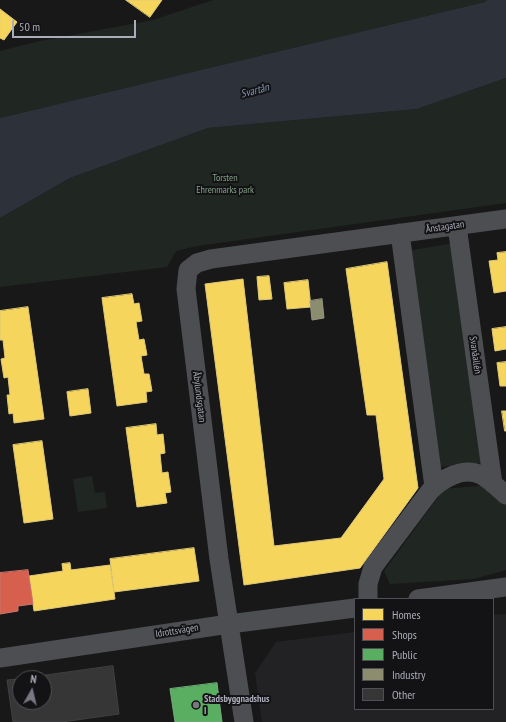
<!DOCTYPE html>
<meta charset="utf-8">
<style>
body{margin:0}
#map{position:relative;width:506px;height:722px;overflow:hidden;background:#181818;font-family:"PT Sans Narrow",sans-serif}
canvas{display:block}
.legend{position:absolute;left:354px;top:598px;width:140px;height:112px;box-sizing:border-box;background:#131214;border:1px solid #4f5056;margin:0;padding:5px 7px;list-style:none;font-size:12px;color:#aaacb9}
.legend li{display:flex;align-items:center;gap:8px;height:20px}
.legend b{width:20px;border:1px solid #4f5056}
.north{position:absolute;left:12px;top:670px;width:40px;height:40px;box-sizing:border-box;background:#131214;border:1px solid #4f5056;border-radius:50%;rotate:8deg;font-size:11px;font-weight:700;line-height:16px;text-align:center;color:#aaacb9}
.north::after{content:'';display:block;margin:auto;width:14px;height:18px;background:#777881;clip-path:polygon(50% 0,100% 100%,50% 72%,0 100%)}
.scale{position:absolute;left:12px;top:20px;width:124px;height:18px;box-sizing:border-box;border:2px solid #aaacb9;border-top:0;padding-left:5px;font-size:12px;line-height:14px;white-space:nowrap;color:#aaacb9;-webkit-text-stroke:3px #131214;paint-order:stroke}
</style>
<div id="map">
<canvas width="506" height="722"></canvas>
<ul class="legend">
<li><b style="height:11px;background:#f6d55c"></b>Homes</li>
<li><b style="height:11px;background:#d6604d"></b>Shops</li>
<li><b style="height:11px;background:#5aae61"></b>Public</li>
<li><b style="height:11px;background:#8c8c6e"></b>Industry</li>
<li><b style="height:11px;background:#363637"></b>Other</li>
</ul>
<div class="north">N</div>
<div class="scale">50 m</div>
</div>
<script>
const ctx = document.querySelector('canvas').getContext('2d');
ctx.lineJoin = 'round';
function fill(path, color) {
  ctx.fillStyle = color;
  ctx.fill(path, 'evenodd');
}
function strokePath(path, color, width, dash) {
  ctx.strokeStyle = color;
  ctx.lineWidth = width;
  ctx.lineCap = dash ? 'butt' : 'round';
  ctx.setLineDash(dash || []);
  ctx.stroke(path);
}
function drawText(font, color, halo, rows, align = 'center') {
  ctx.font = font + ' "PT Sans Narrow",sans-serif';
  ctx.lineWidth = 4;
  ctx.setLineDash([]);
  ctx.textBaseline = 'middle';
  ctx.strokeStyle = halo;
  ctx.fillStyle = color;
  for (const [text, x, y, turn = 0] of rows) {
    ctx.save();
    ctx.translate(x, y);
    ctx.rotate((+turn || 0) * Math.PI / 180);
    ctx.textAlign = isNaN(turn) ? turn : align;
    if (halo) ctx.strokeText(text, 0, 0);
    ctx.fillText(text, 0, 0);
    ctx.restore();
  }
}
fill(new Path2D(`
 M506,614v108h-244l-7,-49 21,-31 79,-10v77h138v-94z`), '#222224');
fill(new Path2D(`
 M213,0h274l-2,2 -485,116v-67l40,-10 113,-21z
 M506,78v125l-309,43 -21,5 -9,16 -167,20v-69l70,-40 138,-50 209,-19z
 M455,243l30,220 -45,4 -34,-216z
 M92,476l3,17 10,-1 2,16 -29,4 -5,-33z
 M489,485l17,16v69l-32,9 -84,5 -6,-13 60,-82z`), '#202722');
fill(new Path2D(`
 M487,0h19v78l-89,31 -209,19 -138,50 -70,40v-100l485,-116z`), '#2c313a');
const homes = new Path2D(`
 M126,0h36l-12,17z
 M0,9l17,13 -13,18 -4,-2z
 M506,252v39l-12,2 -5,-32 9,-1 -1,-7z
 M387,262l31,226 -58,80 -116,17 -39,-301 38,-5 31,267 67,-8 43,-59 -8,-64h-9l-21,-146z
 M269,276l3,23 -13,1 -2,-23z
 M308,280l3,27 -24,2 -3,-26z
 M132,294l2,10 5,-1 3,18 -6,1 3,18 5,-1 3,16 -6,1 3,18h5l3,17 -6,1 1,10 -30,4 -15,-108z
 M28,307l16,112 -30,4 -1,-10 -4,1 -2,-19h3l-2,-18 -4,1 -3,-19 4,-1 -2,-18h-3v-29z
 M506,327v22l-11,2 -3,-22z
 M506,362v24h-6l-3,-23z
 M88,389l3,24 -21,3 -3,-24z
 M502,411h4v20h-1z
 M156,424l1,11 6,-1 2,19 -5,1 2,19 6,-1 3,20 -6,1 2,10 -30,4 -11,-79z
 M42,441l11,78 -29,4 -11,-78z
 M194,548l5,33 -85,11 -4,-33z
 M70,563l1,7 39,-5 5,34 -81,12 -5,-35 34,-5 -1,-7z`);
fill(homes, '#f6d55c');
strokePath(homes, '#dfc978', 1);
const shops = new Path2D(`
 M28,570l5,34 -15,2v5l-18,3v-41z`);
fill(shops, '#d6604d');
strokePath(shops, '#c9776d', 1);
const public = new Path2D(`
 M217,683l5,39h-47l-5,-33z`);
fill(public, '#5aae61');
strokePath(public, '#72ad7b', 1);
const industry = new Path2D(`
 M322,299l2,19 -12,2 -2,-19z`);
fill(industry, '#8c8c6e');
strokePath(industry, '#959684', 1);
const building = new Path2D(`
 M113,666l6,48 -57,8h-49l-6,-42 13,-1v23h24v-24h-19z`);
fill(building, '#363637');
strokePath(building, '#414144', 1);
strokePath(new Path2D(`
 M457,226l36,258
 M400,233l34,254
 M368,599v-15l5,-17 57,-76c12,-12 33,-25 51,-16 9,5 17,13 25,20
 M418,599l88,-12
 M0,658l229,-34 126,-16
 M244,722l-25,-163 -33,-270 2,-19 9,-7 14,-4 295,-40`), '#4d4e51', 19);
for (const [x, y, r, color] of [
 [196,705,4,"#777881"]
]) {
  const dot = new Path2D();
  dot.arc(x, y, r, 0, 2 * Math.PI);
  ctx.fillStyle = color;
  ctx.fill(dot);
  strokePath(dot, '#131214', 1.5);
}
drawText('10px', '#82a389', '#131214', [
 ["Torsten",225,178],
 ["Ehrenmarks park",225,190]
]);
drawText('10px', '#aaacb9', '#131214', [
 ["Ånstagatan",445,227,-8],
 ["Svanåallén",475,355,82],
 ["Åbylundsgatan",199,397,83],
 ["Idrottsvägen",177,631,-9]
]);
drawText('bold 10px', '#aaacb9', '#131214', [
 ["Stadsbyggnadshus",204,699],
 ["I",204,711]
], 'left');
drawText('italic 11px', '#8295b2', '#131214', [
 ["Svartån",255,91,-15]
]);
</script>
